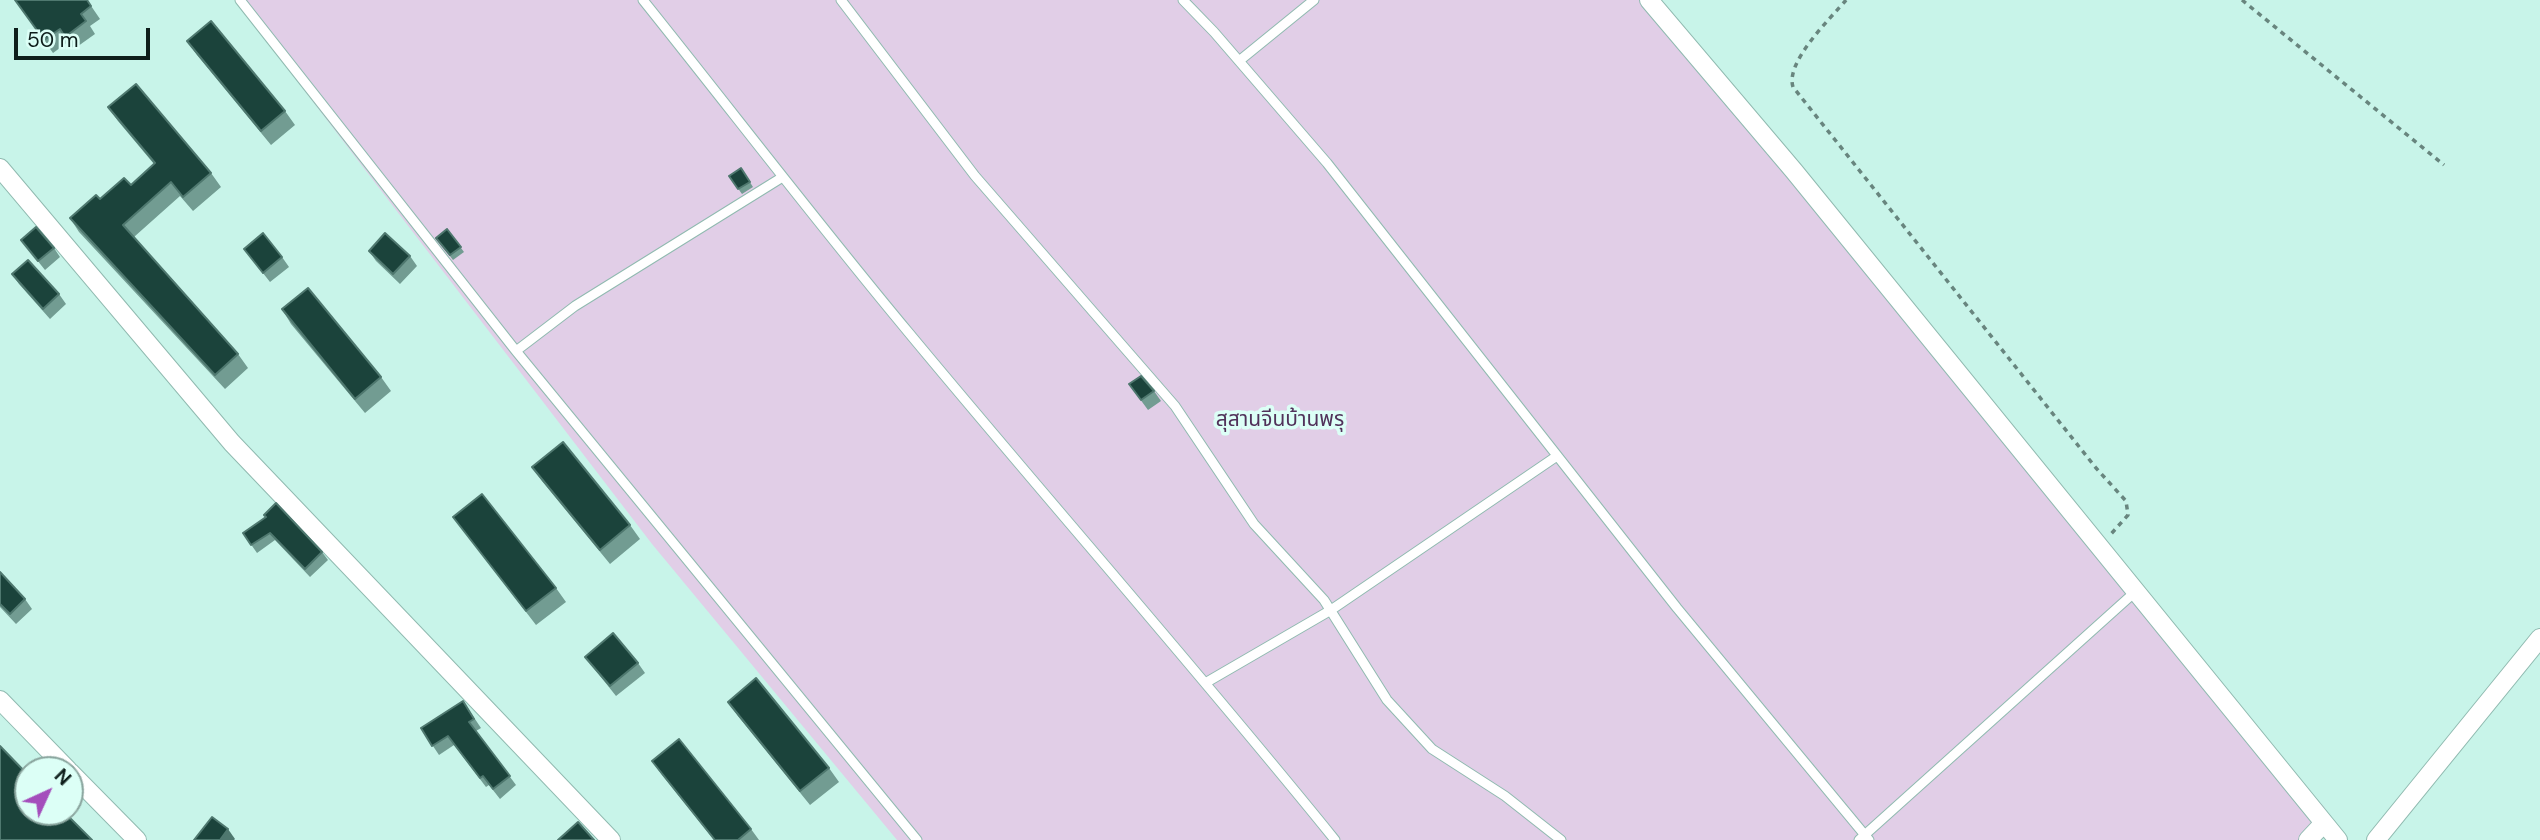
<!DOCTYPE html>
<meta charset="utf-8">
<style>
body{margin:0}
#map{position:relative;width:2540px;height:840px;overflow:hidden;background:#c8f4e9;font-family:"DM Sans",sans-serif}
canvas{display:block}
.north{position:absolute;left:14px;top:756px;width:70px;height:70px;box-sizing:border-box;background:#dcfff6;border:2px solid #8aa59e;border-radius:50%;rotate:45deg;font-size:19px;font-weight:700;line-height:28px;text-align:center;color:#0e1e1b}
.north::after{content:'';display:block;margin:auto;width:24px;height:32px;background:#a44ebc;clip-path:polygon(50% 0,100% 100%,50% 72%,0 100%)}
.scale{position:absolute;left:14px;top:28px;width:136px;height:32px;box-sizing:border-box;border:4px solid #0e1e1b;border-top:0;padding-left:9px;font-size:21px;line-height:24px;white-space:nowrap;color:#0e1e1b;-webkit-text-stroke:5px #dcfff6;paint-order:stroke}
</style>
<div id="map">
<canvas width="2540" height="840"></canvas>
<div class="north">N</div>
<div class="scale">50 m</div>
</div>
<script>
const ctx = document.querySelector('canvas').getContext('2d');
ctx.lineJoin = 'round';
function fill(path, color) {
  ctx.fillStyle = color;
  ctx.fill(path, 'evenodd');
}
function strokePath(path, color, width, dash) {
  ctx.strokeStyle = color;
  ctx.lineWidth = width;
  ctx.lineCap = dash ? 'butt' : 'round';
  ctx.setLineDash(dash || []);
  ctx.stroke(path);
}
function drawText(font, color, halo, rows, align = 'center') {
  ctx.font = font + ' "DM Sans","Noto Sans Thai",sans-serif';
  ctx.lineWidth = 7;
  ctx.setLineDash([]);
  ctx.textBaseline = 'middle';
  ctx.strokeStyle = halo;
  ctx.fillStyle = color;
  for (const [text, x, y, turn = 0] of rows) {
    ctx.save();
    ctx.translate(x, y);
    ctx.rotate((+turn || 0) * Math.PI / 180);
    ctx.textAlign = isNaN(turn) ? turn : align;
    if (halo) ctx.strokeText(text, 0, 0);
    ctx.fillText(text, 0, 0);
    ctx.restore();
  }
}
fill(new Path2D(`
 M235,0h1404l237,281 237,292 212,235 -12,32h-1416l-245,-296z`), '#e1cee7');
const service = new Path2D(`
 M240,0l276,351 401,489
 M643,0c89,111 175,224 266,333 141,170 287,335 426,507
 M841,0l134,176 200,230 79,118 70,76 63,100 45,49 73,47 56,44
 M1183,0l31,32 113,131 350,445 192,232
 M1239,61l75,-61
 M516,351l59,-45 206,-128
 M1207,682l124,-72 226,-154
 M1859,840l276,-248`);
const minor = new Path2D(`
 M1649,0l145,171 544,669
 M0,168l232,275 379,397
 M0,700l68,70
 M70,772l67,68
 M2308,840l15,-16
 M2376,840l164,-202`);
strokePath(service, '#90bab0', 11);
strokePath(minor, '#90bab0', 20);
strokePath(new Path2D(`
 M1846,0c-16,19 -61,62 -53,87l303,381 30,33 2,14 -17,19
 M2242,0l202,165`), '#68857e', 3.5, [5, 5]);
strokePath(service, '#fff', 9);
strokePath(minor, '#fff', 18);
fill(new Path2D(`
 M15,0h72l13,19 -10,7 5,8 -21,15 -6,-7 -15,11z
 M187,41l98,70 10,14 -24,20 -74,-90z
 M108,107l103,66 10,14 -28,24 -13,-15 -46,41 104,117 10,14 -23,21 -146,-157 -9,-14 30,-19 31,-14 23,-21 -36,-43z
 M741,168l12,19 -11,7 -13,-18z
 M447,229l17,23 -11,8 -17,-22z
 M21,240l33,8 6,9 -15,13z
 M244,249l38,8 7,10 -19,15z
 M369,251l41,5 7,10 -17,18 -24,-23z
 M12,274l47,20 7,10 -16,15 -31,-35z
 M282,309l99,68 10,14 -26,22 -74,-89z
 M1129,384l25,7 7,10 -13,9z
 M532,467l98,58 10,14 -30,25 -68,-83z
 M453,517l103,71 10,14 -30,23z
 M265,518l57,34 6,8 -18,17 -35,-37 -18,13 -14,-20z
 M0,572l25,27 7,10 -16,15 -16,-17z
 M585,657l53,6 7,10 -29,23z
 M463,701l18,27 -5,3 40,54 -16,14 -11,-14 -3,2 -32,-42 -15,10 -18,-27z
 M728,702l101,66 10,14 -29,23 -72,-89z
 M652,761l99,68 8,11h-45l-52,-65z`), '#729c92');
fill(new Path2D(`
 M228,829l7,10 -1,1h-14z`), '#4f786f');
const building = new Path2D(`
 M15,0h72l4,6 -10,8 5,7 -21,16 -5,-8 -16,11z
 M211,21l74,90 -24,20 -74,-90z
 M136,84l75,89 -28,24 -12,-15 -48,43 115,129 -23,21 -145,-157 26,-23 4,4 24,-21 7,7 24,-22 -47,-56z
 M741,168l9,14 -12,7 -9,-13z
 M36,227l18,21 -16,13 -17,-21z
 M447,229l14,18 -11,8 -14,-17z
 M263,233l19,24 -19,16 -19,-24z
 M385,233l25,23 -17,18 -24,-23z
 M28,260l31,34 -16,15 -31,-35z
 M308,288l73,89 -26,22 -73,-90z
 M1141,376l13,15 -13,9 -12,-16z
 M563,442l67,83 -30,25 -68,-83z
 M482,494l74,94 -30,23 -73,-94z
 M276,503l46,49 -17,17 -35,-36 -19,12 -8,-12 23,-16 -2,-2z
 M0,572l25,27 -15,15 -10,-10z
 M613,633l25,30 -28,23 -25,-29z
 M756,678l73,90 -29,23 -72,-89z
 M463,701l11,18 -5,3 41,54 -17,13 -10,-13 -3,2 -32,-42 -16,10 -11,-18z
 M679,739l72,90 -13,11h-23l-63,-79z
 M0,746l28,29v37h36l28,28h-92z
 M212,817l16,12 -8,11h-26z
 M578,822l16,18h-36z`);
fill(building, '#1b433b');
strokePath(building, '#4f786f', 2);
drawText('21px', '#51325a', '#dcfff6', [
 ["สุสานจีนบ้านพรุ",1280,420]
]);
</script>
